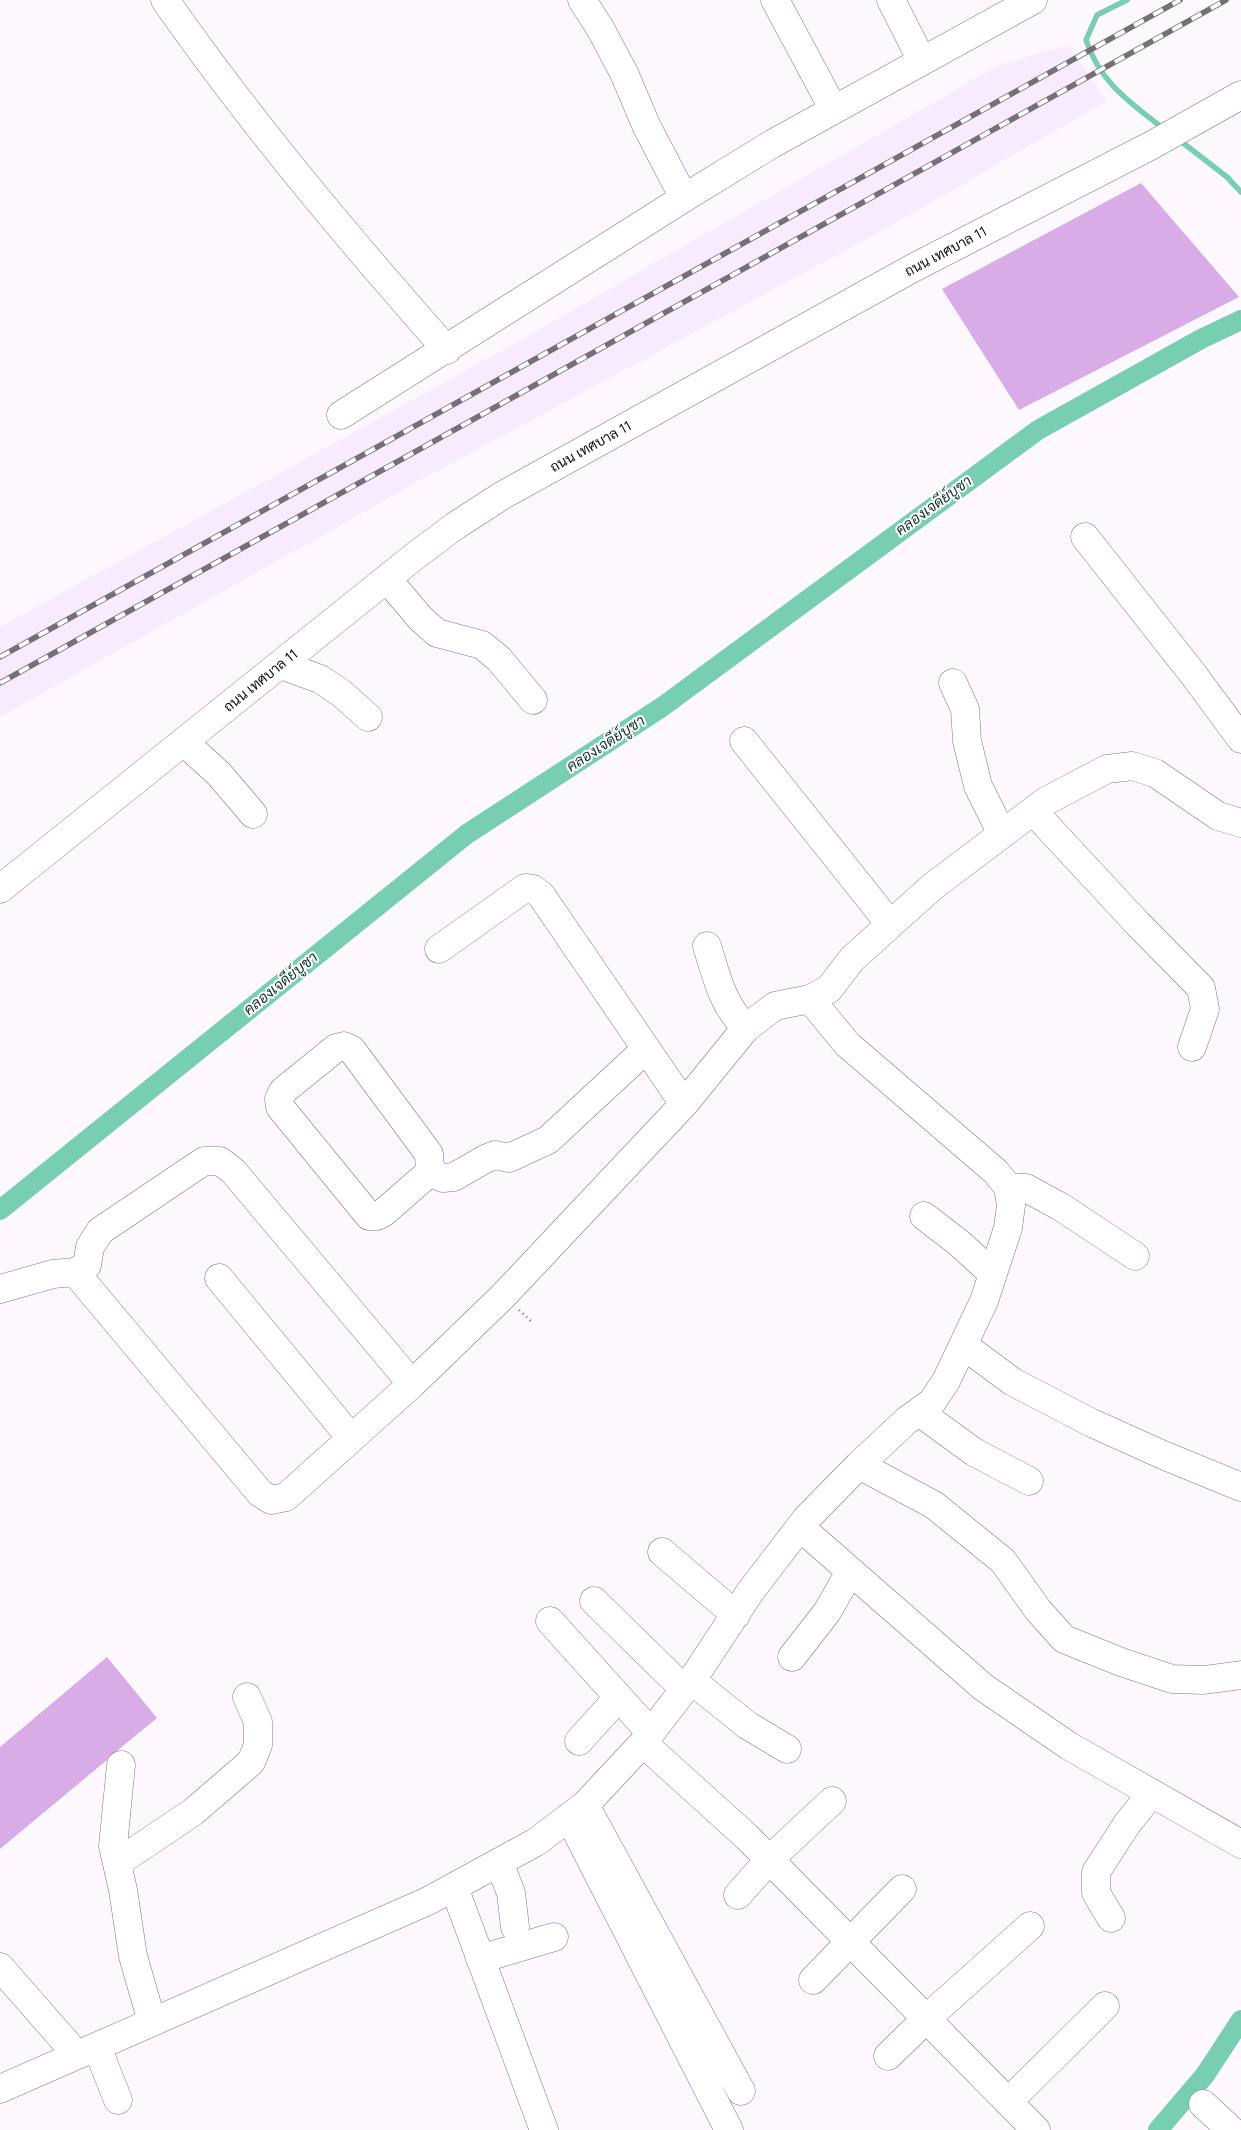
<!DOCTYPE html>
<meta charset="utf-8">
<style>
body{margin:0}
canvas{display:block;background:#fcf8fe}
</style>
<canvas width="1241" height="2130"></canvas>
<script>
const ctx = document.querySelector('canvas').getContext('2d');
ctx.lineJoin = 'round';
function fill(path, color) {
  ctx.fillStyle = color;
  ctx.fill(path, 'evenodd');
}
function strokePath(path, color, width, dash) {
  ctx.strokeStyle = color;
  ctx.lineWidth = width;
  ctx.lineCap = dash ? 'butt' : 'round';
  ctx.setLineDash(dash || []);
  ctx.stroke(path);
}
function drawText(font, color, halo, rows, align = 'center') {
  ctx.font = font + ' Figtree,Sarabun,sans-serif';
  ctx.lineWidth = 4;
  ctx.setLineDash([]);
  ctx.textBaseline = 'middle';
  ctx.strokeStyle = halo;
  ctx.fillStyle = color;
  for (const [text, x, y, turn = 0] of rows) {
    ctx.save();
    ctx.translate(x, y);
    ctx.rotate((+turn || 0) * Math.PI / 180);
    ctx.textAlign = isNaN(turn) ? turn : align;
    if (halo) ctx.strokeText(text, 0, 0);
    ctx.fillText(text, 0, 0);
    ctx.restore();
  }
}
fill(new Path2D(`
 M1068,45l39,56 -220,127 -466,252 -421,237v-90l505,-278 494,-284z`), '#f9ebff');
strokePath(new Path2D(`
 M1127,0l-30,15 -11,25c14,43 45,63 78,89
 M1178,139l49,38 14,15`), '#78ceb1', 5.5);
strokePath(new Path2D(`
 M0,1210l467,-376 195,-127 376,-277 163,-91 40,-19
 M1158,2130l47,-55 36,-55`), '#78ceb1', 20);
fill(new Path2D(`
 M1141,183l98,114 -220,113 -77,-121z
 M107,1657l50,61 -39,32 -9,6 -2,4 -107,89v-102z`), '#d8ace6');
const minor = new Path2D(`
 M165,0c86,123 183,238 282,350
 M582,0l18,28 24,45 22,52 38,73
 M775,0l59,110
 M891,0l31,61
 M341,415l343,-217 88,-54 261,-144
 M1085,537l108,137 48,65
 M387,579l34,40 16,14 45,12 17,14 34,41
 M281,665l39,14 21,14 27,24
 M953,683l12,26 2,32 11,45 24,48
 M744,741l146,183
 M184,742l35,32 34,40
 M1033,811l105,113 63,64 4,21 -13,38
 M0,889l415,-333 40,-30 48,-31 410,-227 239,-123 89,-50
 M707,946c10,32 15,58 39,82
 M439,949l86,-61 8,1 8,6 143,209
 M430,1172l-47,41 -6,3h-8l-89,-109 -1,-8 4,-8 53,-43 8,-2 8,4 77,104 1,18 13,6 11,-1 31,-18 10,-4 14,3 39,-18 98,-91
 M1008,1187l18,1 35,19 74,49
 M924,1216l35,27 34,31
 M75,1272l12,-7 3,-18 10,-16 104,-70h16l13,10 179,213
 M219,1278l132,160
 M0,1289l53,-15 22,-2 185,221 11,7 15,-3 126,-113 91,-88 181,-192 62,-76 29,-22 35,-7
 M963,1345l50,37 79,41 71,32 78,32
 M919,1412l55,40 55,29
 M859,1465l75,40 69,56 35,49 26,29 57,23 51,17 32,1 37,-5
 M800,1527l183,160 86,59 172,98
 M662,1552l74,63
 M594,1601l90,88
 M550,1621l101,112
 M792,1657l35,-45 23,-40
 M691,1680l56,45 40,24
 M579,1741l39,-43
 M643,1743l104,94 289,293
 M121,1765l-8,81 10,44 10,66 19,66
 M585,1805l156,286
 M569,1817l160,313
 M499,1862l12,31 4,34
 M117,1863l76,-51 58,-50 7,-17v-23l-11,-25
 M454,1887l90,243
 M738,1895l31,-35 63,-59
 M1111,1918l-15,-25v-21l31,-48 24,-30
 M480,1959l74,-22
 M0,1967l77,88
 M813,1980l89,-91
 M97,2047l21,53
 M888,2056l38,-37 104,-93
 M0,2089l428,-188 108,-59 49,-37 58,-62 53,-69 54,-82 56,-73 53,-54 47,-44 26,-19 14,-21 38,-80 24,-73 3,-23 -3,-18 -12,-15 -149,-128 -37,-45 19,-10 23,-30 80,-72 114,-86 61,-32 25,-3 23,7 63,43 23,7
 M1008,2102l97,-96
 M1203,2104l28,26`);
strokePath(minor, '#7f7682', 29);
strokePath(new Path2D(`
 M519,1310l13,12`), '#7b777c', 3, [1, 4]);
strokePath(minor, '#fff', 28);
const rail = new Path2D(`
 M0,657l1180,-657
 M0,683l1226,-683`);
strokePath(rail, '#747075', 5.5);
strokePath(rail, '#fff', 4, [11]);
drawText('14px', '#0f0c10', '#fff', [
 ["ถนน เทศบาล 11",946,252,-28],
 ["ถนน เทศบาล 11",591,447,-29],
 ["ถนน เทศบาล 11",261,681,-39]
]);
drawText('italic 15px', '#0d352a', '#fff', [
 ["คลองเจดีย์บูชา",934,506,-36],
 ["คลองเจดีย์บูชา",606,744,-33],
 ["คลองเจดีย์บูชา",281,984,-39]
]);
</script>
